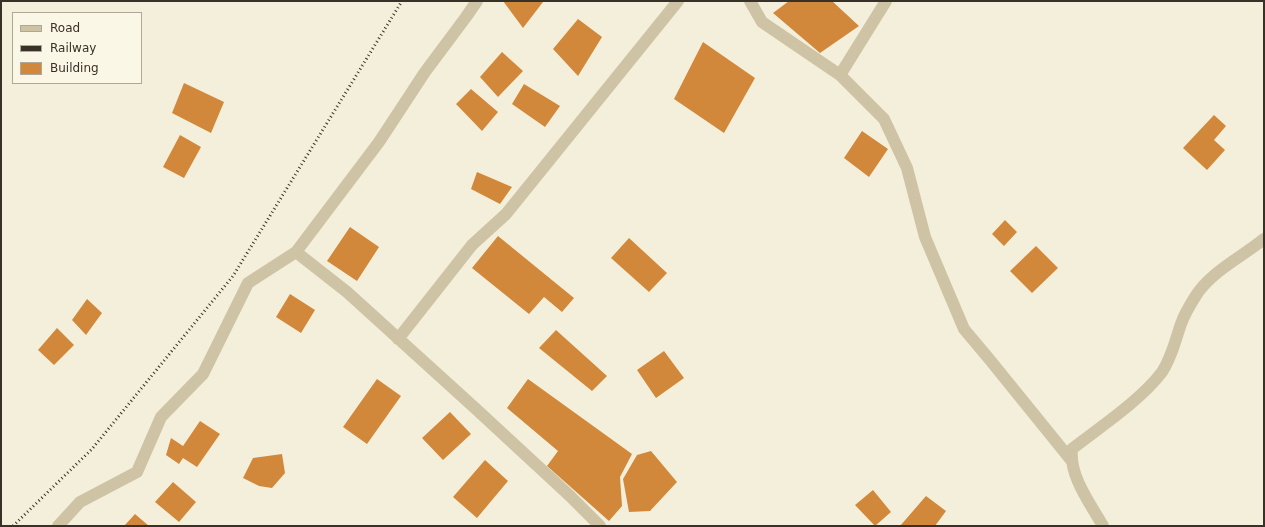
<!DOCTYPE html>
<style>
body{margin:0}
#map{position:relative;width:1265px;height:527px;overflow:hidden;background:#f4efda;font-family:"DejaVu Sans",sans-serif}
canvas{display:block}
.frame{position:absolute;inset:0;border:2px solid #383127;pointer-events:none}
.legend{position:absolute;left:12px;top:12px;width:130px;height:72px;box-sizing:border-box;background:#fbf7e7;border:1px solid #ada89a;margin:0;padding:5px 7px;list-style:none;font-size:12px;color:#383127}
.legend li{display:flex;align-items:center;gap:8px;height:20px}
.legend b{width:20px;border:1px solid #ada89a}
</style>
<div id="map">
<canvas width="1265" height="527"></canvas>
<div class="frame"></div>
<ul class="legend">
<li><b style="height:5px;background:#cec3a4"></b>Road</li>
<li><b style="height:5px;background:#383127"></b>Railway</li>
<li><b style="height:11px;background:#d2883a"></b>Building</li>
</ul>
</div>
<script>
const ctx = document.querySelector('canvas').getContext('2d');
ctx.lineJoin = 'round';
function fill(path, color) {
  ctx.fillStyle = color;
  ctx.fill(path, 'evenodd');
}
function strokePath(path, color, width, dash) {
  ctx.strokeStyle = color;
  ctx.lineWidth = width;
  ctx.lineCap = dash ? 'butt' : 'round';
  ctx.setLineDash(dash || []);
  ctx.stroke(path);
}
fill(new Path2D(`
 M503,1h39l1,1 -20,26z
 M789,1h43l27,25 -39,27 -47,-40z
 M578,19l24,18 -24,39 -25,-27z
 M703,42l52,36 -31,55 -50,-34z
 M502,52l21,19 -25,26 -18,-20z
 M184,83l40,19 -13,31 -39,-20z
 M524,84l36,22 -15,21 -33,-23z
 M471,89l27,23 -16,19 -26,-27z
 M1214,115l12,11 -12,14 11,10 -18,20 -24,-22z
 M862,131l26,18 -19,28 -25,-19z
 M180,135l21,12 -17,31 -21,-11z
 M477,172l35,15 -12,17 -29,-15z
 M1005,220l12,12 -13,14 -12,-12z
 M350,227l29,20 -22,34 -30,-20z
 M498,236l76,62 -12,14 -18,-15 -15,17 -57,-46z
 M629,238l38,35 -18,19 -38,-34z
 M1036,246l22,22 -26,25 -22,-22z
 M290,294l25,16 -14,23 -25,-16z
 M87,299l15,14 -16,22 -14,-15z
 M57,328l17,17 -20,20 -16,-15z
 M556,330l51,46 -15,15 -53,-43z
 M664,351l20,27 -28,20 -19,-28z
 M377,379l24,17 -34,48 -24,-17z
 M528,379l104,75 -12,23 2,29 -13,15 -62,-55 11,-15 -51,-43z
 M450,412l21,22 -28,26 -21,-22z
 M200,421l20,13 -23,33 -14,-9 -4,6 -13,-9 5,-17 12,8z
 M651,451l26,31 -27,29 -21,1 -6,-33 14,-24z
 M282,454l3,19 -13,15 -13,-2 -16,-8 10,-20z
 M485,460l23,21 -31,37 -24,-21z
 M173,482l23,20 -17,20 -24,-20z
 M873,490l18,22 -16,14 -20,-21z
 M926,496l20,15 -11,15h-35z
 M135,514l14,12h-25z`), '#d2883a');
strokePath(new Path2D(`
 M750,1l12,21 78,53 46,-74
 M840,75l44,44 23,49 18,69 39,92 26,31 81,100
 M296,252l51,40 129,117 93,86 31,31
 M398,339l74,-94 34,-31 172,-213
 M58,526l22,-24 57,-30 24,-55 42,-43 45,-91 48,-31 83,-110 46,-70 41,-55 11,-16
 M1103,526c-13,-23 -34,-50 -31,-77 28,-22 69,-49 90,-77 10,-15 13,-31 19,-48 3,-9 9,-19 14,-27 15,-25 47,-40 69,-58`), '#cec3a4', 12);
strokePath(new Path2D(`
 M13,526l79,-77 141,-173 169,-275`), '#383127', 3, [1, 3]);
</script>
